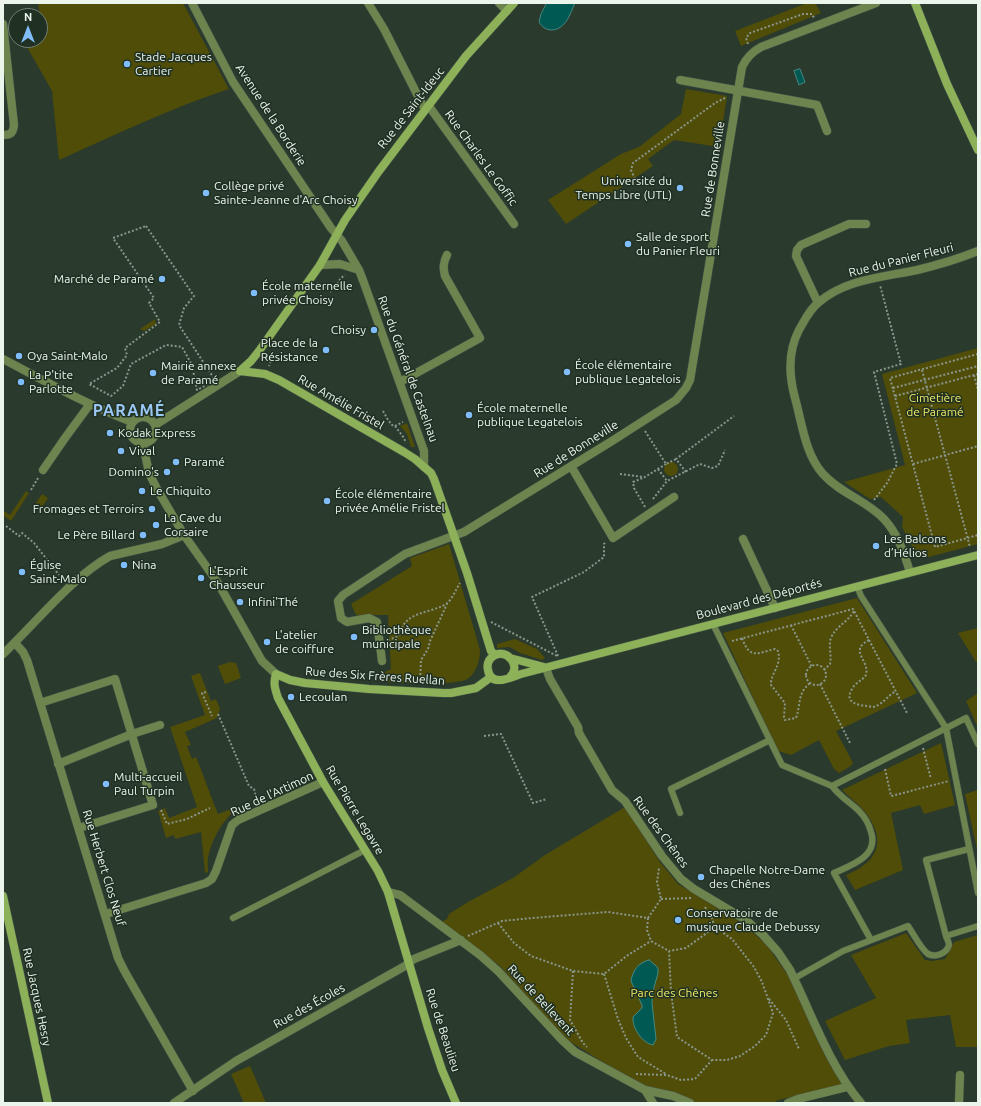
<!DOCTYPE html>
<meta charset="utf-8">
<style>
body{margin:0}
#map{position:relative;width:981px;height:1106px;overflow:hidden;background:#2a3a2c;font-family:Ubuntu,sans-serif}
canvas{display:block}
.frame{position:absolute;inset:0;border:4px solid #ebf5ec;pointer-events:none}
.north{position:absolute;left:8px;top:8px;width:40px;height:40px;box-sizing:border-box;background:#203022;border:1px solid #717f73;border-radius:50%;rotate:0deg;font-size:11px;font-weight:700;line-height:16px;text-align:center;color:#ebf5ec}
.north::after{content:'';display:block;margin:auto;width:14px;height:18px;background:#80bdfa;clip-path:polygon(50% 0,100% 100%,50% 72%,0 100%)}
</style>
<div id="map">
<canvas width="981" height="1106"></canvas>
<div class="frame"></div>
<div class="north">N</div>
</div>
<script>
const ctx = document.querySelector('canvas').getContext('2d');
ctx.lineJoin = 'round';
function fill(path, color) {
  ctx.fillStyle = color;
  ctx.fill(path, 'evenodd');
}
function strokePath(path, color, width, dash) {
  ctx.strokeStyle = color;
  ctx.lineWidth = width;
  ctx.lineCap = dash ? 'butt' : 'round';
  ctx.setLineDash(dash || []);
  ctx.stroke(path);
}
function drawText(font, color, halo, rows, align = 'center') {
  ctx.font = font + ' Ubuntu,sans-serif';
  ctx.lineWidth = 3;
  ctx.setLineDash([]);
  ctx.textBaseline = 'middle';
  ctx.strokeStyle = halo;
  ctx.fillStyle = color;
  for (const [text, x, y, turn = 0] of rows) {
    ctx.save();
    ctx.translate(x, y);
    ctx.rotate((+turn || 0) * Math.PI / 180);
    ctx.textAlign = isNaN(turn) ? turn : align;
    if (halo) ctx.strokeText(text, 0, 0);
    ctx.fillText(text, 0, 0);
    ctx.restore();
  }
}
fill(new Path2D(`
 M38,3h145l46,86c-58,19 -114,46 -170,71l-7,-69 -29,-51h17v-24h-12l12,-1z
 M807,3h8l6,10 -80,33 -6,-15z
 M686,89l41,7 -8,51 -45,-7 -26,19 5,7 -87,58 -18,-24 73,-46 18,-7 42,-33z
 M155,319l1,5 -12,7 -4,-2z
 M978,348v196l-49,13 -11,-2 -3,-3 -13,-25 1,-10 -22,-20 -11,2 -26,-17 61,-17 -23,-91z
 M407,423l8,24h-4l-4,-13 -7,-8z
 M664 469a7 7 0 1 1 14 0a7 7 0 1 1-14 0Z
 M26,491l3,2 -18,28 -8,-6 1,-4 6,4z
 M42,494l6,4 -8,12 -6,-4z
 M449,544l31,106c0,10 -3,21 -11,28 -11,9 -72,4 -89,4l5,-10 6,-3 -3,-54h-32l-5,-11 61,-38 -2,-8z
 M857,598l60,95 -81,38 17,32 -2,3 -12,7 -5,-4 -15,-29 -28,15 -13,-4 -55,-118z
 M978,628v33l-2,1 -18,-29z
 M515,639l22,10 8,9 -3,2 -22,-7 -10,-6 -13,1v-4z
 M230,662l6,1 5,15 -16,6 -7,-18z
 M200,673l11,28 5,-2 4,10 -3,9 -32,14 6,13 -4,1 5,13 4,-2c8,19 14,38 22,57l13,-5 1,4c-11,11 -19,25 -23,40 -2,6 -1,13 -1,19l-3,1 -4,-41 -26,7 -1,-4 -8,3 -8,-27 7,-3 4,10 28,-11 -27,-80 35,-12 -14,-39z
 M978,693v35l-12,-27z
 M941,743l14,62 -31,9 -4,-9 -29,8 12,57 -48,20 -9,-15c19,-8 36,-20 30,-43 -3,-8 -6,-15 -12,-21 -7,-8 -15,-14 -22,-21z
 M978,790v64l-13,-60z
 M625,807l35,55 18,22 62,38 25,21 30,42 42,92 6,8 -65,15 -5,3h-80l-49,-18 -14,-6 -64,-40 -66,-73 -59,-44 6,-3 2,-5 19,-12 45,-24 32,-23z
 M906,933l19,27 7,1 13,-2 9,-17 24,-7v112h-22l-6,-32 -44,5 4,23 -21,3 -44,14 -20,-39 51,-23 -25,-43z
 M250,1066l16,37h-22l-13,-29z`), '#504d08');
const water = new Path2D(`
 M547,3h28c-5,11 -9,26 -23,27 -6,0 -10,-3 -13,-8l2,-8z
 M800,69l5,13 -6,3 -5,-14z
 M649,960l6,5 3,3v5l-5,18 -1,12 4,36 -3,6c-11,-2 -21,-17 -20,-28l9,-9v-3l-11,-24c2,-11 7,-18 18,-21z`);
fill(water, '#015954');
strokePath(water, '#478882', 1);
const lane = new Path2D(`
 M857,586l4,10 85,132 32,165
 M713,624l69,141 50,21 134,-68 12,26
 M832,786c8,11 18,16 27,25 6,6 10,13 12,21 8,24 -19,33 -37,41l37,67
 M680,813l-9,-24 99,-49
 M969,849l-43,11 20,76 32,-10
 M233,918l132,-68
 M795,978l48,-27 65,-25c5,7 13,23 20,28 8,4 19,-1 21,-9 0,-3 -2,-6 -3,-9`);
const street = new Path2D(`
 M192,3l41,79 98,146 11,13 17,29 5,13 60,168v16
 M368,3l16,26 39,77 8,3 83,115
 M499,3l8,8
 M3,24l11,101c-1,8 -3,10 -11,10
 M680,80l137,25 10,26
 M320,265l20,-1 19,6
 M818,303l-22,-47 1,-6 4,-5 48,-21h17
 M3,359c42,22 84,46 129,63
 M400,382l80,-44 -35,-62c-2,-8 -2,-13 2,-21
 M130 430a13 13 0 1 1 26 0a13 13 0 1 1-26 0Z
 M155,425l85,-54
 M143,444l6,29 8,16 27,46 34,48 44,78 14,13
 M571,466l42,72 61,-41
 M43,470l22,-32 25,-34
 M743,539l32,69
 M910,572c-6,-19 -12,-38 -26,-53 -18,-19 -43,-25 -61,-45 -18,-20 -21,-51 -28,-76 -6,-22 -7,-47 4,-68 6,-10 10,-20 19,-27 27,-24 66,-26 99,-33 21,-5 41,-11 61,-19
 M15,643l8,9 4,8 91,298 7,14 68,119
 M3,654c33,-31 68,-76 107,-98l52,-12 22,-9
 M382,661l-5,-39 -8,-4 -22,4 -6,-4 -3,-17 5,-6 62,-41 59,-22 148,-91 64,-41 10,-12 4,-8 52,-313c5,-10 10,-15 19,-20l115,-44
 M546,668l4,11 28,48 1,6 33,57 13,11 37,55 19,23 13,10 52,31 17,15 15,17 12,18 8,17c18,39 35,83 63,116
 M40,703l75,-24 38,126 -74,23
 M58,764l74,-30 28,-9
 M388,892l12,3 80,60 18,16 64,69 13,12 70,38 28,6 17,7
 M106,914l100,-31 6,-4 4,-8 16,-46 6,-5 85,-38
 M645,1090l8,13
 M174,1103l62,-42 169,-95 9,-7 47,-19
 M788,1103l10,-4 49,-12
 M959,1103l1,-28`);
const secondary = new Path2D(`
 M915,3l32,81 31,66
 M240,371l11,-10 8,-10 61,-86 25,-45 34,-49 87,-115 48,-53
 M240,371l25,3 14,6 125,72 11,7 16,14 3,6 33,94 24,78 4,4
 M510,658l34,9
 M510,677c13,-12 -6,-32 -19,-19 -3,3 -4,8 -3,12 3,18 23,7 33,4l457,-119
 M3,896l45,207
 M456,1103l-14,-33 -14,-42 -40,-136 -10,-21 -55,-89 -45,-84c-3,-9 -5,-15 -2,-24l14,6 15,3 64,6 74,4h8l25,-5 15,-11`);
strokePath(lane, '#49584b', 7);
strokePath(street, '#49584b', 9);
strokePath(secondary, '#49584b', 9);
strokePath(new Path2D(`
 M748,44l-2,-6 4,-5 53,-19h9l2,4
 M635,179l-4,-9 2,-7 82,-60 10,-5
 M146,226l48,70 -10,12 -5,17 36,55 -18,10 -5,-25 -10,-18 -16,-2 -35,19 -8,22 -12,10 -22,-12 28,-16 10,-13 -2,-7 35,-26 -11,-19 5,-5 -41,-60z
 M317,283l14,9
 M337,284l4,-6 4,-3
 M978,354l-88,24 45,169 43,-12
 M268,356l4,2 -3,8
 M272,358l15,-3
 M922,370l48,177
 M974,375l4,15
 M893,388l85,-22
 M895,396l83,-22
 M383,411l5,9 4,5 3,1 9,12 2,5
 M395,426l8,-4
 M645,431l21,33 10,-5
 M913,464l65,-18
 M658,469l9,12
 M686,472l-10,-13 58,-43
 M620,474l25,3 21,-13
 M31,490l7,-12
 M653,499l14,-18 33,-17 12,4 6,-2 7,-16
 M874,500l13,-17 10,-19 -23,-92 27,-8 -21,-79
 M645,507l-11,-19 -1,-6 12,-5
 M6,526l13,10 3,-3 12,10 25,32
 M491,622l66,34
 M791,625l21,42
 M742,638c8,22 15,15 33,11l3,2c4,15 -8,23 -7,34l14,18 -1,14 1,3 11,-2c5,-14 1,-24 14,-35
 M388,640l11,-4c6,-26 28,-21 47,-32 6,-4 10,-15 14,-21
 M869,640c-21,11 1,20 -3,35 -4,6 -12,8 -15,16 -6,12 7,14 16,15 3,0 6,2 9,0 6,-2 13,-11 20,-15
 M732,641l121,-32 54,104
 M558,656l-26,-59 52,-25 20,-15v-13l1,-1
 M806 675a10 10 0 1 1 20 0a10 10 0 1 1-20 0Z
 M824,670l6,-6c2,-9 -2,-19 1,-26 5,-12 16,-15 23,-27
 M420,683l1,-23 7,-11 2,-8 17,-37
 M820,684l30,59
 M206,692l-4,1 10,23
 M218,714l31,72 5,3 3,12
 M484,736l17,-2 32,69 14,-4
 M923,748l8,31
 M885,769l6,27 58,-15
 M161,810l6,14 20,-5 23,-11
 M661,899l30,-1
 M705,907l6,9 4,11
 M648,918l13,-19 -4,-17 2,-14
 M498,923l16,20 17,13 42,15 31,3 24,-19 23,-14
 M468,936l34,-15 30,-3 76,-6 40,6 -1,12 4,11 18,10 2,41 6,45 35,23h15l13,-4 15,-10 11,-11 7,-22 -11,-31 -8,-15 -22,-28 -17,-12 -29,21 -17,3
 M573,971l-3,49 13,23 4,4
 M604,974l14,45 8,19 12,19 28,17
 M769,999l17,21 13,29
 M636,1074l31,1 14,5 14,-1 17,-19`), '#89968b', 2, [2, 2]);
strokePath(lane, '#6e844f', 6);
strokePath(street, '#6e844f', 8);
strokePath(secondary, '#8db159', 8);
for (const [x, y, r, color] of [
 [127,64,4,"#80bdfa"],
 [680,188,4,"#80bdfa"],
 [206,193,4,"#80bdfa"],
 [628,244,4,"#80bdfa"],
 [162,279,4,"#80bdfa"],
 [254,293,4,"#80bdfa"],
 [374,330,4,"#80bdfa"],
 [326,350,4,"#80bdfa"],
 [19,356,4,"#80bdfa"],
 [567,372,4,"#80bdfa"],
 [153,373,4,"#80bdfa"],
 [21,382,4,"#80bdfa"],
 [469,415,4,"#80bdfa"],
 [110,433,4,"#80bdfa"],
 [121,451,4,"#80bdfa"],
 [176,462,4,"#80bdfa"],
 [167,472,4,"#80bdfa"],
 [142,491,4,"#80bdfa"],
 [327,501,4,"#80bdfa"],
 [152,509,4,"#80bdfa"],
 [156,525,4,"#80bdfa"],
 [143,535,4,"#80bdfa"],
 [876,546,4,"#80bdfa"],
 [124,565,4,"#80bdfa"],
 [22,572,4,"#80bdfa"],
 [201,578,4,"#80bdfa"],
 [240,602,4,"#80bdfa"],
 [354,637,4,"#80bdfa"],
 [267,642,4,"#80bdfa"],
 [291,697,4,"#80bdfa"],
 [106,784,4,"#80bdfa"],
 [701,877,4,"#80bdfa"],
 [678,920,4,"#80bdfa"]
]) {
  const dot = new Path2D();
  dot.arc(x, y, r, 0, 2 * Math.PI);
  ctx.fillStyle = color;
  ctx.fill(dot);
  strokePath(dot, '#203022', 1.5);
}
drawText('12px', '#ebf5ec', '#203022', [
 ["Stade Jacques",135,57],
 ["Cartier",135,71],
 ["Université du",672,181,"right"],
 ["Temps Libre (UTL)",672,195,"right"],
 ["Collège privé",214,186],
 ["Sainte-Jeanne d'Arc Choisy",214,200],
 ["Salle de sport",636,237],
 ["du Panier Fleuri",636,251],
 ["Marché de Paramé",154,279,"right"],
 ["École maternelle",262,286],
 ["privée Choisy",262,300],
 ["Choisy",366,330,"right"],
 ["Place de la",318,343,"right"],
 ["Résistance",318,357,"right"],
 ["Oya Saint-Malo",27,356],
 ["École élémentaire",575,365],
 ["publique Legatelois",575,379],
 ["Mairie annexe",161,366],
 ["de Paramé",161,380],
 ["La P'tite",29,375],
 ["Parlotte",29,389],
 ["École maternelle",477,408],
 ["publique Legatelois",477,422],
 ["Kodak Express",118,433],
 ["Vival",129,451],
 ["Paramé",184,462],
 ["Domino's",159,472,"right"],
 ["Le Chiquito",150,491],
 ["École élémentaire",335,494],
 ["privée Amélie Fristel",335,508],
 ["Fromages et Terroirs",144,509,"right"],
 ["La Cave du",164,518],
 ["Corsaire",164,532],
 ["Le Père Billard",135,535,"right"],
 ["Les Balcons",884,539],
 ["d’Hélios",884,553],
 ["Église",30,565],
 ["Saint-Malo",30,579],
 ["Nina",132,565],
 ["L'Esprit",209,571],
 ["Chausseur",209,585],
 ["Infini'Thé",248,602],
 ["Bibliothèque",362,630],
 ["municipale",362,644],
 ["L'atelier",275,635],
 ["de coiffure",275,649],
 ["Lecoulan",299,697],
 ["Multi-accueil",114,777],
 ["Paul Turpin",114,791],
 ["Chapelle Notre-Dame",709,870],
 ["des Chênes",709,884],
 ["Conservatoire de",686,913],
 ["musique Claude Debussy",686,927]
], 'left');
drawText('12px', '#ebf5ec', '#203022', [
 ["Rue de Saint-Ideuc",411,108,-52],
 ["Avenue de la Borderie",271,115,57],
 ["Rue Charles Le Goffic",481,158,54],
 ["Rue de Bonneville",713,169,-81],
 ["Rue du Panier Fleuri",901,260,-14],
 ["Rue du Général de Castelnau",408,369,70],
 ["Rue Amélie Fristel",341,402,30],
 ["Rue de Bonneville",576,449,-32],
 ["Boulevard des Déportés",759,599,-15],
 ["Rue des Six Frères Ruellan",375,676,4],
 ["Rue de l'Artimon",272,794,-25],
 ["Rue Pierre Legavre",355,810,59],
 ["Rue des Chênes",661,832,54],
 ["Rue Herbert Clos Neuf",104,868,73],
 ["Rue Jacques Hesry",37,997,78],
 ["Rue de Bellevent",541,1000,47],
 ["Rue des Écoles",309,1006,-29],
 ["Rue de Beaulieu",443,1030,72]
]);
drawText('12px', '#ece765', '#203022', [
 ["Cimetière",935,398],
 ["de Paramé",935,412],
 ["Parc des Chênes",674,993]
]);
ctx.letterSpacing = '1px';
drawText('bold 16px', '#9bc7f5', '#203022', [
 ["PARAMÉ",129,411]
]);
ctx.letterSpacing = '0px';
</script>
